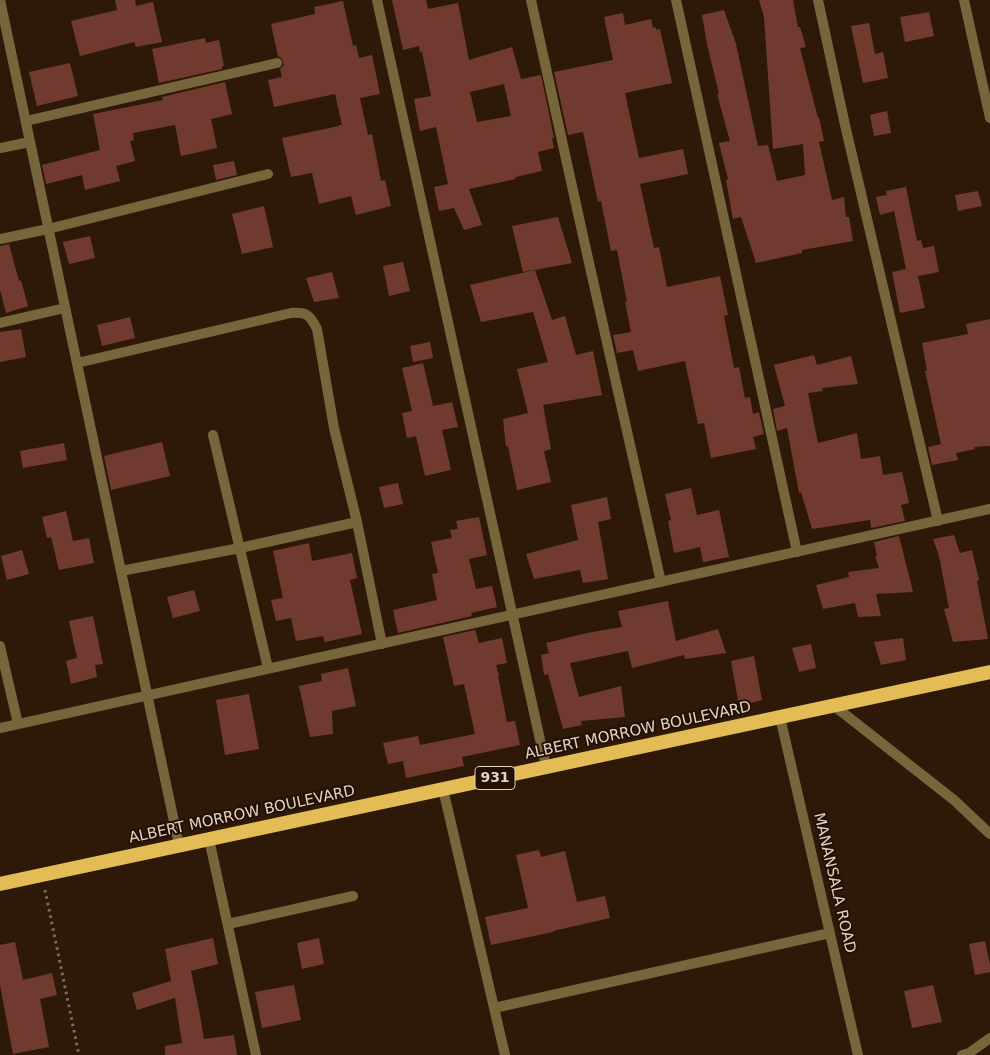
<!DOCTYPE html>
<style>
body{margin:0}
canvas{display:block;background:#2e1908}
</style>
<canvas width="990" height="1055"></canvas>
<script>
const ctx = document.querySelector('canvas').getContext('2d');
ctx.lineJoin = 'round';
function fill(path, color) {
  ctx.fillStyle = color;
  ctx.fill(path, 'evenodd');
}
function strokePath(path, color, width, dash) {
  ctx.strokeStyle = color;
  ctx.lineWidth = width;
  ctx.lineCap = dash ? 'butt' : 'round';
  ctx.setLineDash(dash || []);
  ctx.stroke(path);
}
function drawText(font, color, halo, rows, align = 'center') {
  ctx.font = font + ' "DejaVu Sans",sans-serif';
  ctx.lineWidth = 4;
  ctx.setLineDash([]);
  ctx.textBaseline = 'middle';
  ctx.strokeStyle = halo;
  ctx.fillStyle = color;
  for (const [text, x, y, turn = 0] of rows) {
    ctx.save();
    ctx.translate(x, y);
    ctx.rotate((+turn || 0) * Math.PI / 180);
    ctx.textAlign = isNaN(turn) ? turn : align;
    if (halo) ctx.strokeText(text, 0, 0);
    ctx.fillText(text, 0, 0);
    ctx.restore();
  }
}
fill(new Path2D(`
 M115,0h20l1,6 17,-4 9,40 -26,5 -2,-5 -54,14 -9,-35 46,-11z
 M392,0h34l2,9 30,-6 11,57 43,-13 9,32 20,-4 13,63h-2l2,10 -16,4 4,19 -27,6 1,2 -47,10 13,36 -18,5 -10,-22 -15,3 -5,-24 14,-3 -12,-57 -16,4 -6,-32 17,-3 -9,-44h-2l-1,-6 -16,4zM504,84l7,32 -34,6 -7,-30z
 M759,0h34l5,27h2l6,20 -6,1 18,70 1,-1 5,24 -5,1 13,58 12,-3 2,20h3l4,24 -51,9v3l-46,10 -15,-46 -8,2 -7,-39 2,-1 -9,-36 11,-2 -13,-47h2l-12,-50 -5,-29 22,-5 12,34 22,102 10,-1 9,36 28,-6 -2,-31 -30,5 -9,-132z
 M343,1l10,45 3,-1 3,13 13,-3 8,39 -20,4 8,37 4,-1 9,47 4,-1 6,26 -35,9 -5,-19 -32,8 -7,-31 -21,4 -9,-39 57,-12v-1h3l-7,-31 -61,13 -6,-27 14,-3 -2,-8 4,-4 -2,-6 -4,-3 -7,-32 44,-10 -1,-7z
 M929,12l5,24 -29,6 -5,-25z
 M623,13l2,12 26,-6 2,9 3,-1v3l4,-1 12,54 -47,10 14,65 44,-9 5,25 -48,10 14,64 5,-1 8,40 53,-11 8,39 -4,1 10,52 5,-1 6,31 5,-1 3,17 6,-2 5,22 -11,3 3,12 -45,9 -7,-35 -6,1 -13,-63 -47,10 -5,-21 -16,3 -4,-18 18,-3 -6,-30h2l-10,-52 -6,1 -10,-50 -3,1 -15,-70 -15,3 -14,-63 59,-12 -9,-43z
 M869,23l6,31 8,-2 5,26 -25,5 -12,-57z
 M205,38l1,5 13,-3 5,26h-2v3l-63,14 -7,-34z
 M70,63l8,33 -41,10 -8,-34z
 M225,82l7,32 -21,5 6,29 -36,8 -6,-31 -42,8 1,7 -4,1 5,20 -19,5 4,15 -35,9 -3,-15 -36,9 -4,-19 58,-15 -7,-36 70,-14 -1,-3z
 M887,111l4,22 -17,3 -4,-21z
 M234,161l3,14 -21,5 -3,-15z
 M906,187l11,54 4,-1 2,8 11,-2 5,26 -21,4 7,32 -25,5 -8,-41 14,-3 -8,-39 -4,-19 -14,4 -4,-18 11,-2 -1,-4z
 M978,191l4,15 -24,5 -3,-16z
 M264,206l9,41 -31,7 -10,-40z
 M558,217l14,46 -49,9 -11,-46z
 M90,236l5,22 -26,6 -6,-22z
 M9,244l10,37 2,-1 7,26 -22,7 -6,-23v-44z
 M403,262l7,29 -21,5 -6,-30z
 M535,270l17,50 13,-4 11,39 17,-4 9,44 -59,10 8,44 -7,2 7,31 -34,8 -9,-44 -2,1 -3,-28 25,-6 -11,-44 31,-7 -15,-50 -52,10 -11,-37z
 M332,272l7,26 -25,4 -8,-24z
 M130,317l5,21 -33,8 -5,-21z
 M990,319v127l-16,1 1,2 -19,4 2,7 -26,5 -4,-18 13,-3 -16,-73h2l-5,-28 46,-9 -2,-10z
 M21,329l5,28 -26,5v-30z
 M430,342l3,16 -20,4 -3,-16z
 M814,355l3,10 34,-9 7,28 -36,4 1,3 -15,2 10,50 39,-10 4,26 19,-3 3,19 19,-3 7,31 -8,2 4,16 -34,7 -1,-8 -58,9 -11,-37 -2,1 -12,-65 -10,3 -4,-22 12,-3 -11,-41z
 M423,363l10,43 19,-4 6,25 -16,3 9,40 -26,6 -9,-40 -9,2 -5,-25 10,-2 -10,-43z
 M162,442l8,34 -59,14 -7,-34z
 M64,443l3,17 -44,8 -3,-17z
 M398,483l5,21 -19,4 -5,-21z
 M691,488l6,27 22,-5 10,47 -26,5 -3,-15 -26,6 -6,-32 3,-1 -6,-26z
 M607,497l4,22 -13,3 10,57 -25,4 -3,-13 -46,9 -8,-25 52,-14 -7,-35z
 M66,511l7,30 16,-3 5,25 -35,7 -8,-33 -4,1 -5,-21z
 M479,517l8,38 -18,4 7,30 16,-3 5,21 -26,6 1,3 -74,17 -5,-23 44,-10 -5,-26 6,-1 -7,-31 21,-4 -2,-8 8,-1 -2,-8z
 M954,535l6,18 12,-3 7,30 -2,1 11,58 -35,3 -9,-33 5,-1 -10,-52 -6,-17z
 M899,536l14,56 -37,2 5,22 -23,1 -3,-14 -32,6 -7,-24 33,-8 -1,-5 31,-4 -4,-12h2l-3,-14z
 M309,543l3,18 40,-8 5,25 -7,2 12,54 -37,8 -2,-6 -27,5 -5,-23 -15,3 -5,-21 12,-2 -10,-47z
 M22,550l7,24 -22,6 -6,-24z
 M194,590l6,21 -27,7 -6,-21z
 M668,601l8,40 42,-12 8,24 -41,6 -1,-4 -52,13 -4,-17 -58,12 9,34 42,-11 4,31 -44,4 1,4 -19,4 -15,-55 -4,1 -3,-20 8,-2 -3,-10 41,-10 35,-6 -4,-16z
 M93,616l10,48 -8,1 2,12 -26,7 -5,-23 11,-3 -8,-37z
 M475,630l4,13 23,-5 5,25 -11,2 3,11h-1l9,46 8,-1 5,24 -58,12 2,9 -58,12 -3,-17 -15,3 -5,-21 35,-7 2,9 55,-11 -11,-50 -10,2 -11,-49z
 M903,638l3,22 -25,5 -7,-23z
 M811,644l5,24 -17,4 -7,-24z
 M754,656l8,44 -23,6 -8,-45z
 M348,668l8,38 -24,5 1,23 -23,3 -11,-51 23,-5 -1,-7z
 M249,694l10,55 -34,6 -9,-55z
 M539,850l2,7 24,-6 12,51 28,-6 5,22 -57,13v1l-62,13 -6,-28 43,-9 -12,-53z
 M213,938l5,26 -27,7 8,39 5,29 30,-4 3,20h-72v-9l17,-3 -7,-45 -38,12 -5,-17 39,-12 -6,-32z
 M319,938l5,26 -22,5 -5,-26z
 M985,941l5,24v7l-15,3 -6,-31z
 M15,942l8,38 29,-7 5,22 -17,4 9,48 -36,7 -13,-69v-40z
 M294,985l7,35 -39,8 -7,-36z
 M933,985l9,37 -30,6 -8,-37z`), '#703a2f');
strokePath(new Path2D(`
 M45,890l34,165`), '#7e6c5e', 3, [2.5, 4]);
strokePath(new Path2D(`
 M0,0l179,845
 M377,0l169,767
 M531,0l54,245 76,337
 M676,0l121,552
 M818,0l27,125 93,396
 M964,0l26,118
 M26,121l251,-58
 M0,148l30,-6
 M0,239l48,-10 220,-55
 M0,323l65,-15
 M77,363l214,-50c16,-1 19,2 26,16l17,99 23,94 25,122
 M213,435l55,233
 M121,571l119,-23 117,-26
 M0,646l18,78
 M833,705l121,95 36,34
 M780,717l78,338
 M0,728l990,-219
 M443,789l62,266
 M209,839l47,216
 M228,924l125,-28
 M494,1008l336,-75
 M962,1055l7,-2 21,-15`), '#77663c', 10);
strokePath(new Path2D(`
 M0,884l990,-212`), '#e4bc56', 14);
for (const [x, y, w] of [
 [495,778,40]
]) {
  const box = new Path2D();
  box.roundRect(x - w / 2, y - 11.5, w, 23, 4);
  ctx.fillStyle = '#231002';
  ctx.fill(box);
  strokePath(box, '#e1d2c8', 1);
}
drawText('bold 14px', '#e1d2c8', null, [
 ["931",495,778]
]);
drawText('15px', '#e1d2c8', '#231002', [
 ["ALBERT MORROW BOULEVARD",638,731,-12],
 ["ALBERT MORROW BOULEVARD",242,815,-12],
 ["MANANSALA ROAD",834,883,77]
]);
</script>
